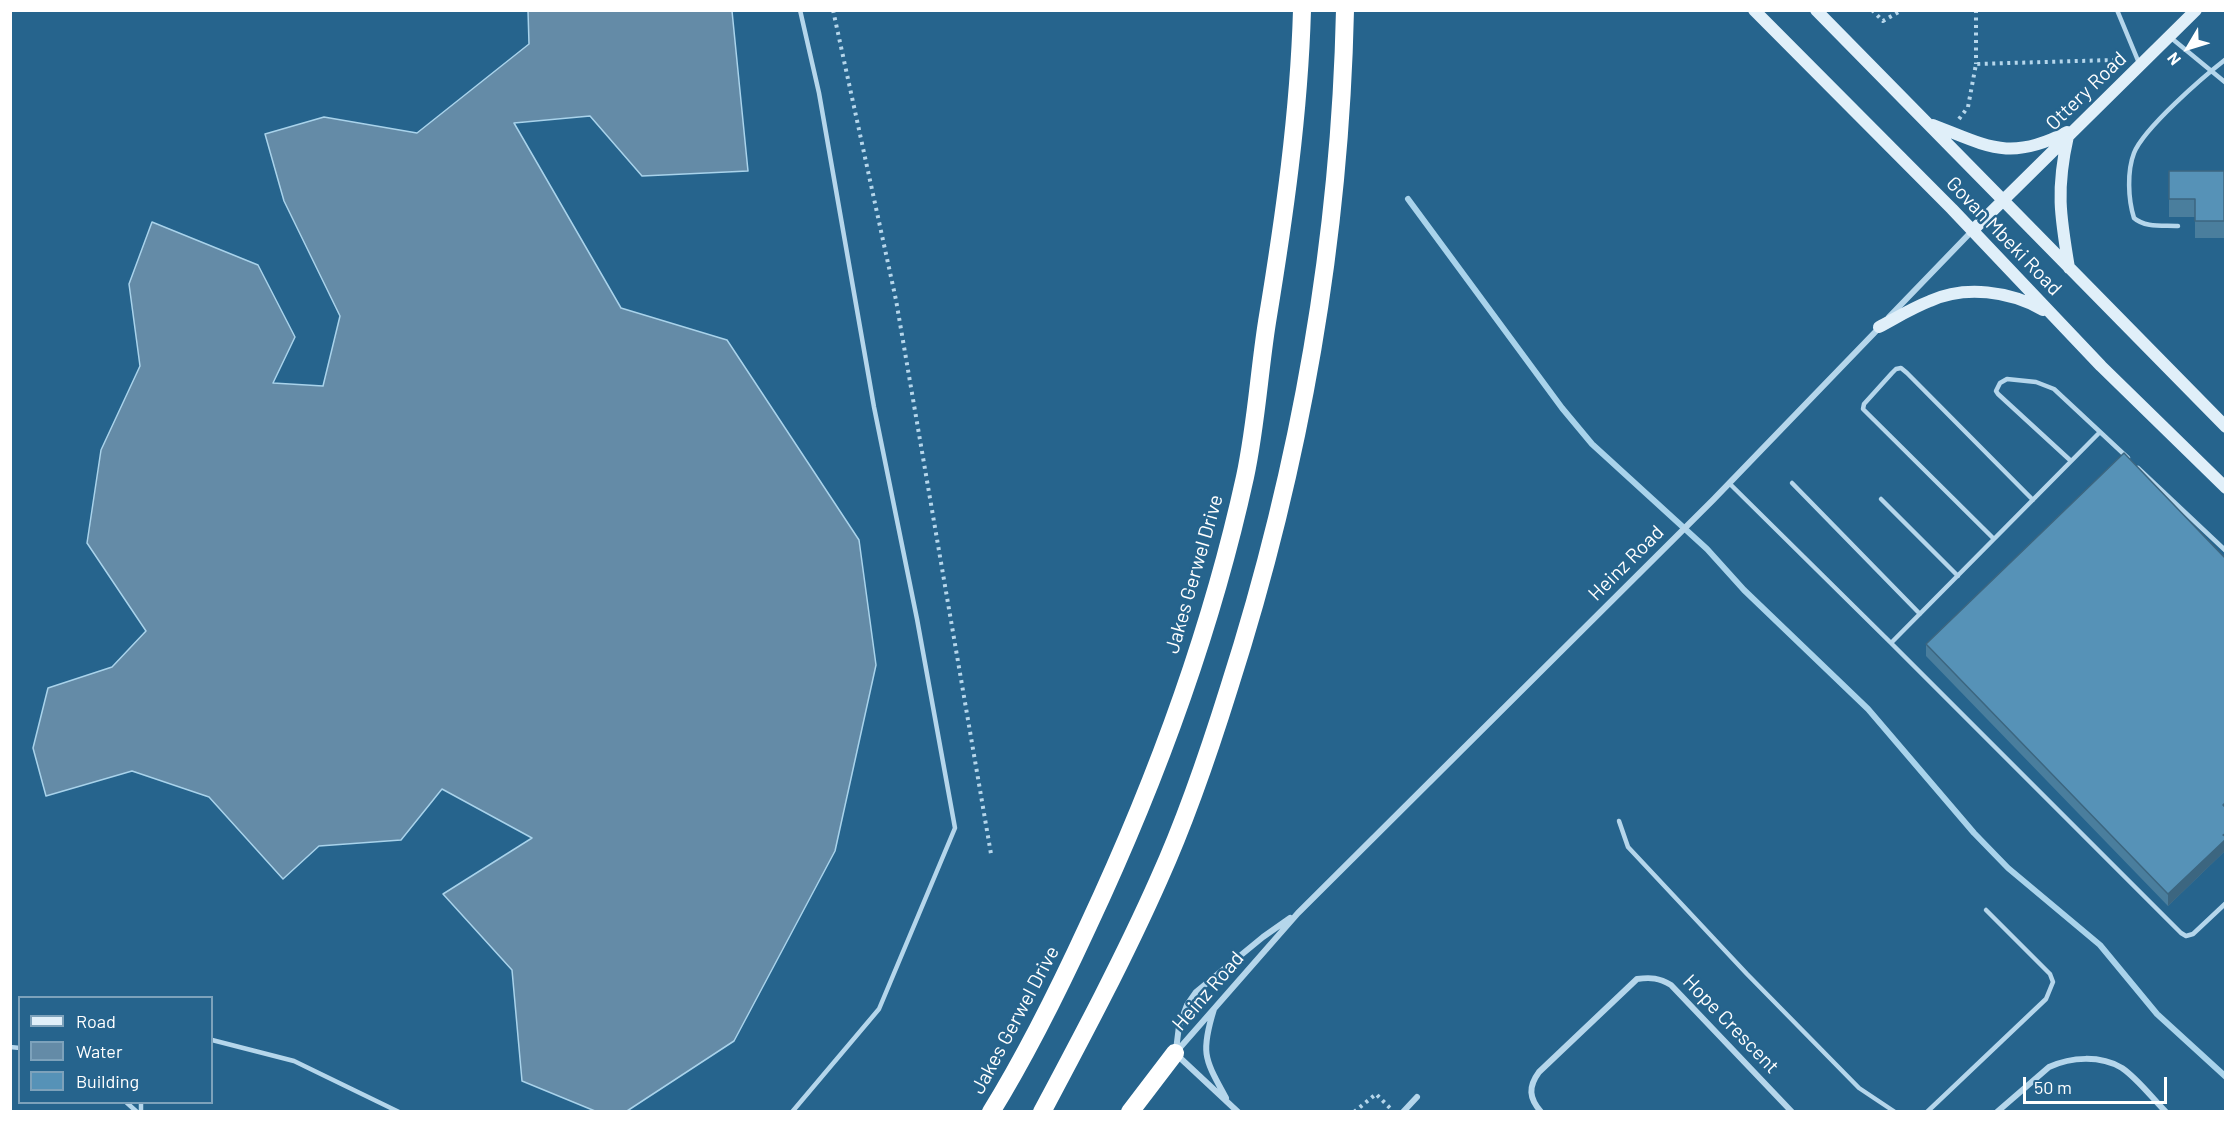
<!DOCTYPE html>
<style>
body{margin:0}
#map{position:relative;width:2236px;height:1122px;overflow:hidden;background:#26648d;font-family:Barlow,sans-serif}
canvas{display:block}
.frame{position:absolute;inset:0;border:12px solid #fff;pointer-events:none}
.legend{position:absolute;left:18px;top:996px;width:195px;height:108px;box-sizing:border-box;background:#26648d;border:2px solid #7da2bb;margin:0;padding:8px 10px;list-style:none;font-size:18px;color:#fff}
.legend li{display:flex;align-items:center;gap:12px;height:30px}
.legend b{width:30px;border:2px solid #7da2bb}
.north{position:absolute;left:2158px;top:18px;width:60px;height:60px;-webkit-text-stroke:4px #26648d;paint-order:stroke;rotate:232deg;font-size:16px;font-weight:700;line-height:24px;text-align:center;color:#fff}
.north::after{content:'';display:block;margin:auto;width:21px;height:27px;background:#fff;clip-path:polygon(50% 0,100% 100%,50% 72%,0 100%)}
.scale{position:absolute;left:2023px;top:1077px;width:144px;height:27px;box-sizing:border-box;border:3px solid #fff;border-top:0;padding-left:8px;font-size:18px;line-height:21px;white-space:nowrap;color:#fff;-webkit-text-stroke:4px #26648d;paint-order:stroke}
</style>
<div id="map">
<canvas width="2236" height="1122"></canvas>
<div class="frame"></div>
<ul class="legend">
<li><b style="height:8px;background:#e0eff9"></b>Road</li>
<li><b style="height:16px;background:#648ba7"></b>Water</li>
<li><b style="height:16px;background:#5692b7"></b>Building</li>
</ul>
<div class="north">N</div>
<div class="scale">50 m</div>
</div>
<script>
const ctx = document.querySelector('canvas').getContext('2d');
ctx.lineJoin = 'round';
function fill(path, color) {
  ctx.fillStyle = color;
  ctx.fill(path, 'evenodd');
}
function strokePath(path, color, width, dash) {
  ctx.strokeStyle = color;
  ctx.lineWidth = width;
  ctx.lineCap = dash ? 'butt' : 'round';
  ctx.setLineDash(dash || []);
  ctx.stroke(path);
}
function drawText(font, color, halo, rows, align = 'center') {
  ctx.font = font + ' Barlow,sans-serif';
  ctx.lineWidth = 5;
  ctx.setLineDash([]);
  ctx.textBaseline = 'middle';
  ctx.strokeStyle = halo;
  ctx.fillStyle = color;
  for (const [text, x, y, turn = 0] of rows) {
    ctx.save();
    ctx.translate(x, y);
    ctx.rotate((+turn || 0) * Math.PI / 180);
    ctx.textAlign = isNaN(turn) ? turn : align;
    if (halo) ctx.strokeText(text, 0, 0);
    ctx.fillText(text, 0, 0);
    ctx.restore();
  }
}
const water = new Path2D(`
 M528,11h204l16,160 -106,5 -52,-60 -76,7 107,185 106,32 132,200 17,125 -41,186 -101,190 -107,70h-32l-73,-30 -10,-111 -69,-76 89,-56 -90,-49 -41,51 -82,6 -36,33 -74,-82 -77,-26 -86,25 -13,-48 15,-60 64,-21 34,-36 -59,-88 14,-93 39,-84 -11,-82 23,-62 106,43 37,72 -22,46 50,3 17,-70 -56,-115 -19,-67 59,-17 93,16 112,-89z`);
fill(water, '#648ba7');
strokePath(water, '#a9d3eb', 1.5);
strokePath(new Path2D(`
 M1408,199l154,209 30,36 115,105 37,41 124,119 106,124 34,35 92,77 57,69 69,63`), '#a9d3eb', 6);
strokePath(new Path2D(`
 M833,10l63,290 95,554
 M1872,10l11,11 19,-11
 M1976,10v54
 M1959,119l9,-12 8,-43 137,-4
 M1354,1112l22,-18 17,17`), '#b5d6eb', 4, [3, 4.5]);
strokePath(new Path2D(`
 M2117,10l22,53
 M2170,37l56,46
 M2178,226c-14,-1 -33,2 -44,-8 -6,-19 -7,-47 0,-65 10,-25 69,-76 92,-94
 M2071,461l-73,-67 -2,-3 4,-8 7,-4 29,3 18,7 74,69
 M2138,468l88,83
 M1729,483l162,160 290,290 5,3 7,-2 33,-31
 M1792,483l128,131
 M1881,499l77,77
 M1994,539l-131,-130 1,-5 28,-31 4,-4 5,-1 6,5 126,127
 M1891,643l209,-211
 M1619,821l9,26 119,127 112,114 36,24
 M212,1040l82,21 105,51
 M10,1047l10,1
 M126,1102l11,10
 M141,1102v10
 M792,1112l87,-103 76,-181 -38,-209 -43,-212 -55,-314 -19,-83
 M1927,1112l119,-113 7,-17 -3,-8 -64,-64`), '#b5d6eb', 4.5);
strokePath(new Path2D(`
 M1889,317l83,-86
 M1214,1009c-14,45 -9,50 12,89
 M1176,1050l3,-24 8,-21 9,-13 67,-55 27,-19
 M1177,1051l121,-138 415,-413 167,-173
 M1177,1055l61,57
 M1403,1112l14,-15
 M1541,1112c-12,-14 -13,-25 -2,-40l98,-93c14,-2 22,-1 34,6l121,127
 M1997,1112l52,-45c22,-10 51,-12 73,1 16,11 30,30 44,44`), '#b5d6eb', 6);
strokePath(new Path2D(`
 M1754,10l198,199 149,157 125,122
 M1816,10l410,417
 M1933,125c55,21 76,37 134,7
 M2068,136c-12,53 -8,79 1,132
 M1972,231l224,-221
 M1879,327c17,-9 33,-19 51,-26 35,-16 80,-10 113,9`), '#e0eff9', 12);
strokePath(new Path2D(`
 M991,1112c37,-60 68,-123 97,-186 67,-143 123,-294 157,-449 11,-51 14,-104 22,-155 17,-103 32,-207 35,-312
 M1042,1112c41,-77 82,-154 117,-233 28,-62 50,-127 70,-191 70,-218 111,-448 116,-678
 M1130,1112l45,-59`), '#fff', 18);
fill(new Path2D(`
 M2169,171h55v67h-29v-21h-26z
 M2226,559v291l-58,56 -242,-250v-12z`), '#4a7e9d');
fill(new Path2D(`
 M2226,833v17l-58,56v-12z`), '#3c6680');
const building = new Path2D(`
 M2169,171h55v50h-29v-22h-26z
 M2124,453l102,106v243l-3,3 3,3v25l-3,2 3,2v2l-58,55 -242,-250z`);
fill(building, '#5692b7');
strokePath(building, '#3c6680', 1.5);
drawText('20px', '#fff', '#26648d', [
 ["Ottery Road",2086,91,-44],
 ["Govan Mbeki Road",2004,236,46],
 ["Heinz Road",1626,563,-45],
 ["Jakes Gerwel Drive",1194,574,-74],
 ["Heinz Road",1208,991,-49],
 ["Jakes Gerwel Drive",1015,1020,-62],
 ["Hope Crescent",1731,1024,46]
]);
</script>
